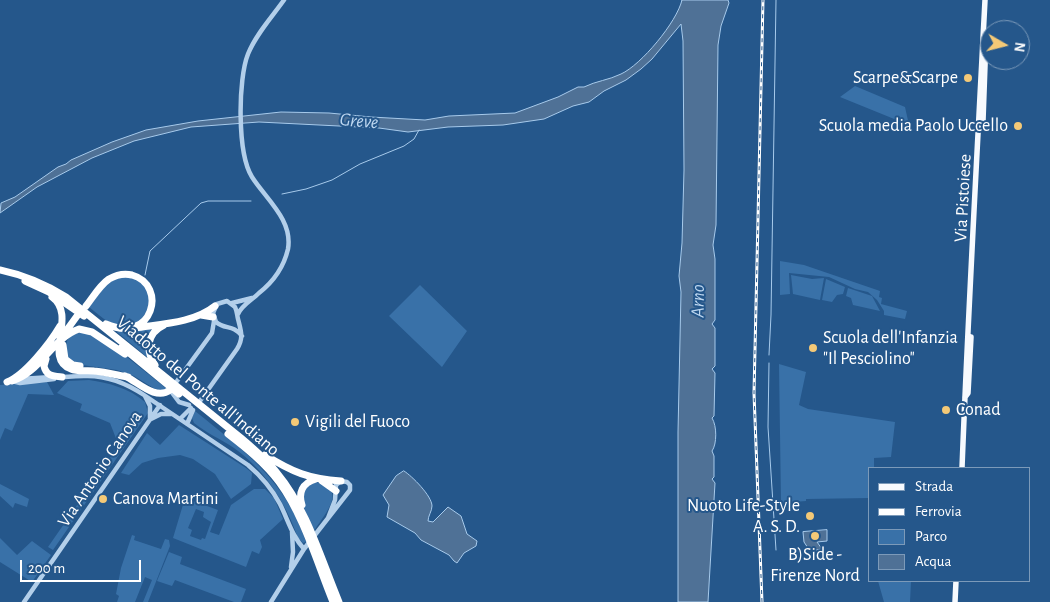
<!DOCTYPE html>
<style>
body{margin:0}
#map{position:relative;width:1050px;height:602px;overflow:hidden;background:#25578b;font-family:"Alegreya Sans",sans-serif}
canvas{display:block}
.legend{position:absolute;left:868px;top:467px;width:162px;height:115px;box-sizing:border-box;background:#25578b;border:1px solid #7c9ab9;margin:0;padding:6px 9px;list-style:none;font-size:15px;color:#fff}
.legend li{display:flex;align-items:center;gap:10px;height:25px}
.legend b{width:25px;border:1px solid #7c9ab9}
.north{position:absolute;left:980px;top:20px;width:50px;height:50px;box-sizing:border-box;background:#25578b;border:1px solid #7c9ab9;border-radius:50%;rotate:98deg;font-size:14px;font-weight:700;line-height:20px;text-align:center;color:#fff}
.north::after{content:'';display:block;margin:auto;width:18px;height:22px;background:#f4c977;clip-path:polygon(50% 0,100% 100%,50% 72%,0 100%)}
.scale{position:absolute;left:20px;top:560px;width:121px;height:22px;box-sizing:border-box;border:2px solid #fff;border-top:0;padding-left:6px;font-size:15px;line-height:18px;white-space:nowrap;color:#fff;-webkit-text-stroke:4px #25578b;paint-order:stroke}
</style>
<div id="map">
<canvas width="1050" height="602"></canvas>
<ul class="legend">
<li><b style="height:6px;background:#f7fafe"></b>Strada</li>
<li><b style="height:6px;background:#fff"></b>Ferrovia</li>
<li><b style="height:14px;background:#3971a8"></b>Parco</li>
<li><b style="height:14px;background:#4f7196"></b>Acqua</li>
</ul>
<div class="north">N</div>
<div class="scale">200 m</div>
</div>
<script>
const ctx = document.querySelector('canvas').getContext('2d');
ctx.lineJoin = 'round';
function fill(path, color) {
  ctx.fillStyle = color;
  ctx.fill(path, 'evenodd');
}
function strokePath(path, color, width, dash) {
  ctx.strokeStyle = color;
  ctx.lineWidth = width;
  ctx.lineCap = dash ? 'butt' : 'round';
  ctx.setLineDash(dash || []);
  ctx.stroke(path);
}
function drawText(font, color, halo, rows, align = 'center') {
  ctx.font = font + ' "Alegreya Sans",sans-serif';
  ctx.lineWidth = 4;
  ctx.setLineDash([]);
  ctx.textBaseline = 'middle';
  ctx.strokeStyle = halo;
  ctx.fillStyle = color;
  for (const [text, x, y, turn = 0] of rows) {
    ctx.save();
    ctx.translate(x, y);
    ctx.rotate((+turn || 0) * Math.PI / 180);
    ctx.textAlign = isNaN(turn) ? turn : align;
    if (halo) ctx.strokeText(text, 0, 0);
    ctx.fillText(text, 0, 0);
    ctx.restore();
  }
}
fill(new Path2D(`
 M855,86l50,21 4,18 -69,-28z
 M780,261l24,4 76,26 -1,6 3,1 -1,6 26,7 -2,8 -21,-4v-4l-7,-11 -9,-8 -13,-3 -26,-12 -40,-4 1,21 -10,1z
 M791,275l21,4 12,-1 -4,22 -27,-6z
 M130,276c4,3 10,5 13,8 16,18 -2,47 -25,42 -11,-3 -20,-12 -29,-19l18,-23 5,-5z
 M826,279l19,8 -2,7 -6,1 -5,7 -10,-2z
 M420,285l47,46 -25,36 -53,-51z
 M848,288l24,8 8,15 -27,-6 -2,-7 -5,-2z
 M150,328l1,4 -4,25 -30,-25z
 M87,331l31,19 49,39 -5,2 -7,-2 -21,-13 -17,-6 -42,-6 -8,-7c-2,-20 0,-22 20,-26z
 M779,364l27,8 -7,33 9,4 87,13 -4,35 -17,1v10h-5v30l-63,1v2l-25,2z
 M89,380c20,3 40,8 56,22l3,11 -95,137 -5,-3 68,-98 1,-8 -7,-18 -30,-13 2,-6 -25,-11 11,-12z
 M47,382l7,13 -26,-1 -16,37 -7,-3 -5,12v-55z
 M195,411c49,40 90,68 111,131l-3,1 -5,-5c-12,-35 -33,-68 -64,-90 -13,-9 -28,-15 -40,-25l-2,-5z
 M179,425l67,43 6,5 -1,11 -20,15 -16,-25 -22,-15 -13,-4 -22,3 -16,5 -13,12 -8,-2 26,-40 13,12z
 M316,482c33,7 8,33 -2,49 -7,-18 -23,-39 2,-49z
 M0,484l29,15 -2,8 -12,-4 -2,5 -13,-12z
 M254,489h11l9,9 9,21 -23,21 2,7 -3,7 -7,-3 -6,16 -73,-29 12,-40 33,12 -8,22 9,3 12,-30zM196,509l8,3 -1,5 8,5 -6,17 -3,-1 -1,2 -11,-4 2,-6 -4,-2z
 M132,535l3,1 -1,4 27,9 4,-10 4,1 1,6 -22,56h-5l9,-22 -7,-3 -10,25h-18l2,-6 -3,-2 5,-26z
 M0,538l17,17 15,-14 19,14 -19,27 -32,-20z
 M169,552l13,5 -2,7 66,25 -5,13h-7l-59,-22 -3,6 -15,-5z
 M878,581h33l-1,21h-26z`), '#3971a8');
const water = new Path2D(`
 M682,0h46l1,3 -8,23 -3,19 -2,180 -3,20 2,14v61l-3,4 3,4v38l-3,3 3,4 -1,43 -2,2c5,8 5,26 0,33l2,5v21l-2,2 3,4 -7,119h-30v-170l3,-140 -2,-16 3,-33 2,-73 -1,-129 -2,-17 -29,35 -11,10 -15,11 -22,11 -15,11 -16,4 -29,13 -41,6 -55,2 -40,5 -29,-4 -120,-6 -68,5 -57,14 -42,17 -55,29 -37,26 1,-10 14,-6 43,-30 8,-3 5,-4 41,-18 34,-12 52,-9 83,-9 48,1 42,4 54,3 24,-4 66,-3 43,-16 20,-10h6c12,-6 25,-7 37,-13 20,-9 56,-52 61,-74z
 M404,471c8,5 28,25 28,35 0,5 -4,10 -4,15l5,1 15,-15 13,9 6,18 10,7 -1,5 -12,7 -7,10 -3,-2 -5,-6 -28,-15 -6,-7 -28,-16 2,-12 -6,-10 13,-19z
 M827,530v11l-10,1 5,7 -12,2 -6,-9 -1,-10z`);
fill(water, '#4f7196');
strokePath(water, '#a7caeb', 1);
strokePath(new Path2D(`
 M282,194l24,-5 26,-9 28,-16 44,-18 10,-7 5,-9
 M145,275l5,-24 51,-48 7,-2h43
 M769,355l2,-40 5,-315
 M769,363l-1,64 8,123`), '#a7caeb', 1);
strokePath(new Path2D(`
 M232,303l20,-5
 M238,314c4,-9 14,-14 21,-21 14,-11 25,-27 29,-44 5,-29 -22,-50 -36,-72 -15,-24 -14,-98 -4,-123 8,-20 24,-37 36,-54
 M60,377c8,0 16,-1 24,-1 22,-1 42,7 60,19l104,70c13,11 24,24 32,39 8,16 12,32 24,45
 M20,379l32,-2
 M12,381l8,2 34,-4
 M177,381l35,-48 2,-12
 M170,390l9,12 10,3
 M145,396l5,10v13
 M200,401l37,-52c7,-11 4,-18 1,-30 -1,-4 -1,-8 -3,-12l-8,-6 -10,3 -4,9 3,9c9,8 17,2 26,14
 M151,419l10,-5h11
 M180,419l11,-11
 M187,424l6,-14
 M291,567l2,-15 -1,-20
 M24,602l136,-197
 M271,602l33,-53 46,-59v-5l-3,-3 -6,-1 -5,4 -1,15 -7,18`), '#b3cfea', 4.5);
strokePath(new Path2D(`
 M983,121l3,-83
 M965,397l3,-4 3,-56
 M962,468c6,-155 15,-312 23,-468
 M955,602l1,-21`), '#f7fafe', 5.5);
strokePath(new Path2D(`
 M0,270c24,5 45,14 66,27l175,141c13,11 26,22 36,35 30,36 44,86 62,129
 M25,281l24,11 35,24
 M52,297c26,19 -10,61 19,72 7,3 16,1 23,2 11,1 23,4 34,6
 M86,306c7,-9 14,-21 23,-27 7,-4 15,-6 23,-4 36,10 21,70 -26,49
 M201,315l12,2
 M135,328c26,-4 59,-5 80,-22
 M61,338l16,-22
 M63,345l2,14 8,6 7,1
 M122,347l57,47
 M46,359l-2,7c2,10 9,10 18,11
 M155,365c-10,-15 -8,-32 9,-40
 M125,376c13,6 31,25 45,14
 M12,381c29,-9 39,-42 67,-52l13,3 33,22
 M7,382c18,-7 43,-39 53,-56
 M228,434c18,14 37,29 51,48 25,34 38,81 54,120
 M265,455c27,17 44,24 76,26
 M322,481l14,10
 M302,505c-4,-12 0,-22 14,-26`), '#fff', 7);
const rail = new Path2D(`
 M762,602l-8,-209 9,-393`);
strokePath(rail, '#fff', 3);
strokePath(rail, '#25578b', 1, [4]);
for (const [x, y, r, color] of [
 [968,78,5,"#f4c977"],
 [1018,126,5,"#f4c977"],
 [813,348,5,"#f4c977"],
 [946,410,5,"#f4c977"],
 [295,422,5,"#f4c977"],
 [103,499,5,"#f4c977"],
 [810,516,5,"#f4c977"],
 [815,536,5,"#f4c977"]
]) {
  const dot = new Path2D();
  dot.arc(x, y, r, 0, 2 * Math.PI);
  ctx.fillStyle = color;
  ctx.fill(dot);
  strokePath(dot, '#25578b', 2);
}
drawText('18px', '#fff', '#25578b', [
 ["Scarpe&Scarpe",958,78,"right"],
 ["Scuola media Paolo Uccello",1008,126,"right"],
 ["Scuola dell'Infanzia",823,338],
 ["\"Il Pesciolino\"",823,359],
 ["Conad",956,410],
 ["Vigili del Fuoco",305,422],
 ["Canova Martini",113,499],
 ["Nuoto Life-Style",800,506,"right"],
 ["A. S. D.",800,527,"right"],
 ["B)Side -",815,555,"center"],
 ["Firenze Nord",815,576,"center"]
], 'left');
drawText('18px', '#fff', '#25578b', [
 ["Via Pistoiese",963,198,-87],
 ["Viadotto del Ponte all'Indiano",198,386,40],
 ["Via Antonio Canova",100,469,-56]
]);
drawText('italic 19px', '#bfd8f1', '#25578b', [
 ["Greve",359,121,5],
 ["Arno",698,301,-89]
]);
</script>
